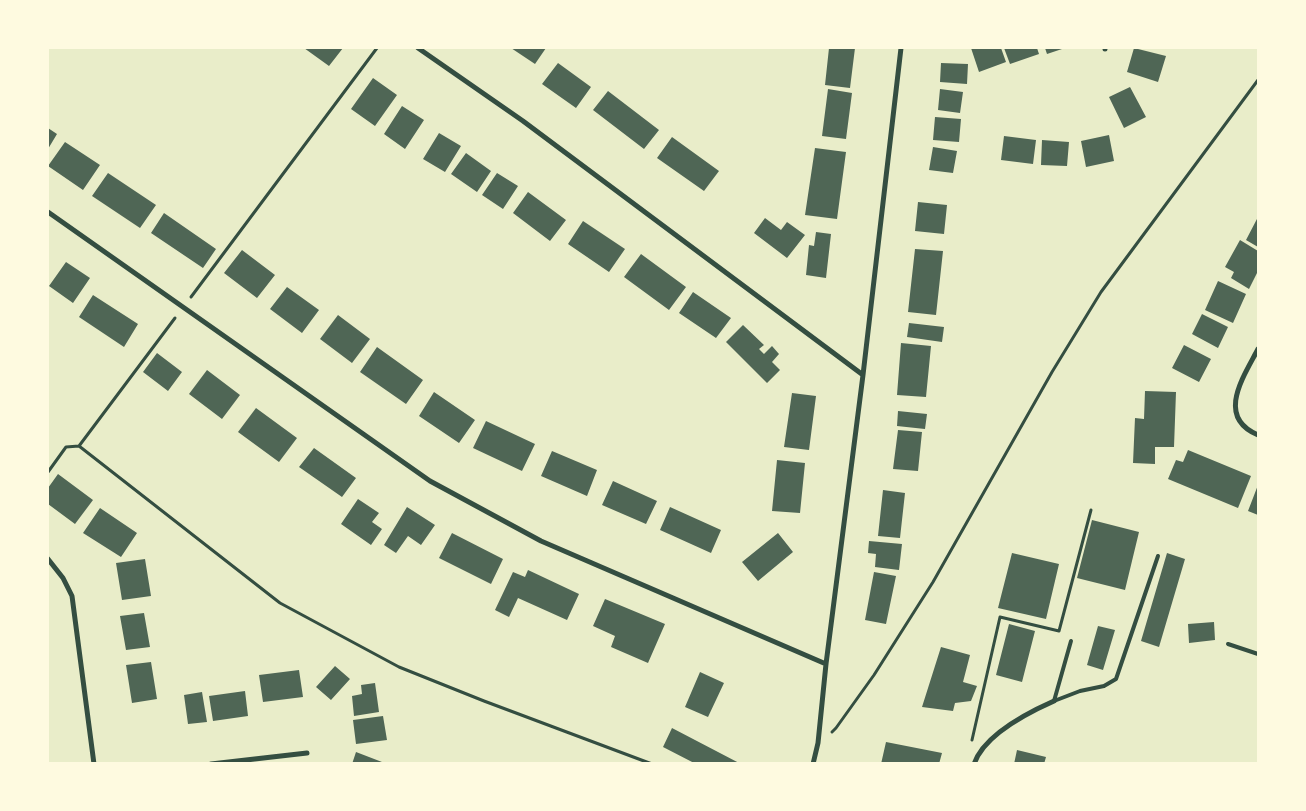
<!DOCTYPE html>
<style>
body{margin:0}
#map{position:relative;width:1306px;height:811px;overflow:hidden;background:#e9edc9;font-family:"Open Sans",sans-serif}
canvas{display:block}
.frame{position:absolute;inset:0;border:49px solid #fefae0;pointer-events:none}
</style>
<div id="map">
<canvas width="1306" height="811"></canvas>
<div class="frame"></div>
</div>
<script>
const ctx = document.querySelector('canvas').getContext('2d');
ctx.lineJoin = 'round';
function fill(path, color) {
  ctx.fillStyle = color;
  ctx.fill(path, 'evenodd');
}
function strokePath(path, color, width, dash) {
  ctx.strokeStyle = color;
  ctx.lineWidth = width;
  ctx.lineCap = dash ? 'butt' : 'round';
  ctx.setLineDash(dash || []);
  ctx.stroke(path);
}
fill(new Path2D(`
 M304,48h39l-14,18z
 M511,48h35l-11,16z
 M829,48h26l-5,40 -25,-3z
 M971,48h30l5,14 -27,10z
 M1004,48h33l2,6 -29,10z
 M1045,48h20l-18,6z
 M1134,48l32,8 -8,26 -31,-10z
 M558,63l33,24 -15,21 -34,-24z
 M941,63l27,1 -1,20 -27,-2z
 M373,78l24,17 -22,31 -24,-17z
 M1130,87l16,30 -22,11 -15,-31z
 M828,89l24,4 -6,46 -24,-3z
 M940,89l23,3 -3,21 -22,-3z
 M608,91l51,39 -15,19 -51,-39z
 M402,106l22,14 -19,29 -21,-15z
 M935,117l26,2 -2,23 -26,-2z
 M48,128l9,6 -9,15z
 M439,133l22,13 -16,26 -22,-13z
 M1109,135l5,26 -28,6 -5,-26z
 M1004,136l32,4 -3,24 -32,-4z
 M672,137l47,34 -15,20 -47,-33z
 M1042,140l27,2 -2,24 -26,-1z
 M65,142l35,23 -17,25 -35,-24z
 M933,147l24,4 -4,22 -24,-3z
 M815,148l31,4 -9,67 -32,-4z
 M466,153l25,18 -14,21 -26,-18z
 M108,173l48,32 -16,23 -48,-32z
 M497,173l21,13 -15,23 -21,-14z
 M528,192l38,28 -16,21 -37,-28z
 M918,202l29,3 -3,29 -29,-3z
 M164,213l52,36 -13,19 -52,-35z
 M1258,217v30l-12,-7z
 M765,218l16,12 6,-8 18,13 -18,23 -33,-25z
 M583,221l42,28 -16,23 -41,-28z
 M816,232l15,2 -5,44 -20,-3 3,-30 5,1z
 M1240,240l18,11v20l-9,18 -18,-11 3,-6 -9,-5z
 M915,249l28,2 -7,64 -28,-3z
 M242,250l33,25 -18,23 -33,-25z
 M641,254l45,33 -17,23 -45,-33z
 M66,262l24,16 -17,25 -24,-17z
 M1218,281l28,13 -13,29 -28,-13z
 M287,287l32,23 -17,23 -32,-24z
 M693,292l38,26 -15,20 -37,-25z
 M93,295l45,29 -14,23 -45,-30z
 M1202,314l26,13 -10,21 -26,-14z
 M338,315l32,24 -18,24 -32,-24z
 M909,323l35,4 -2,15 -35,-5z
 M743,325l21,20 -5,4 5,5 8,-8 7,8 -7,8 8,8 -13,13 -41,-41z
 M901,343l30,3 -5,51 -29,-2z
 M1184,345l27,14 -12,23 -27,-14z
 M377,347l46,33 -17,24 -46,-32z
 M157,353l25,19 -14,19 -25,-19z
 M207,370l33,25 -18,24 -33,-25z
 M1145,391l31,1 -2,55h-19v17l-22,-1 2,-45 9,1z
 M434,392l41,28 -16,23 -40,-27z
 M792,393l24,3 -7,54 -25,-3z
 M256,408l41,30 -18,24 -41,-30z
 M898,411l29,3 -2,15 -28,-3z
 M486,421l49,23 -13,27 -49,-23z
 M898,430l24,2 -4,39 -25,-2z
 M314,448l42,30 -14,19 -43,-30z
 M1188,450l63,26 -13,32 -70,-29 8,-19 7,2z
 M552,451l45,19 -10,26 -46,-20z
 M777,460l28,3 -5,50 -28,-2z
 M58,474l35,26 -18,24 -27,-20v-16z
 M613,481l44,20 -11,23 -44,-19z
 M1258,485v30l-10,-4z
 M883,490l22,3 -5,45 -22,-2z
 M358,499l21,14 -7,9 10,7 -11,16 -30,-21z
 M407,507l28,18 -14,20 -13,-9 -12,17 -12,-8z
 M670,507l51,23 -10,23 -51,-23z
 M100,508l37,25 -16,24 -38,-24z
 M1092,520l47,12 -14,58 -48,-12z
 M452,533l51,26 -12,25 -52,-26z
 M778,533l15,19 -35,29 -16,-19z
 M869,541l33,3 -3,26 -24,-3 1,-13 -8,-1z
 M1012,553l47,11 -13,55 -48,-11z
 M1167,553l18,6 -26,88 -18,-6z
 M145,559l6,37 -29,4 -6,-37z
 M528,570l51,24 -12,26 -49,-22 -9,19 -14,-7 18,-38 12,5z
 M874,572l22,4 -10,48 -21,-4z
 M605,599l60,25 -17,39 -37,-16 4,-11 -22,-10z
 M144,613l6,34 -24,3 -6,-34z
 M1214,622l1,18 -26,3 -1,-19z
 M1009,624l26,7 -13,51 -26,-7z
 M1098,626l17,4 -12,40 -16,-5z
 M941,647l29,8 -7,27 14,4 -6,15 -16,2 -2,8 -31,-4z
 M151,662l6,37 -25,4 -6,-38z
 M335,666l15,13 -19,21 -15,-13z
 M299,670l4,27 -40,5 -4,-27z
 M700,672l24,11 -16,34 -23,-10z
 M375,683l4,29 -25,4 -2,-20 10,-2 -1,-9z
 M245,691l3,25 -35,5 -4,-25z
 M202,692l5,30 -19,2 -4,-29z
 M383,716l4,24 -31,4 -3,-24z
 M672,728l69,36h-45l-33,-17z
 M886,742l56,11 -3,11h-58z
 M1017,750l29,7 -2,7h-30z
 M356,752l26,10v2h-30z`), '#4f6655');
strokePath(new Path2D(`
 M191,297l186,-249
 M79,446l201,157 119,64 85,34 168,63
 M48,472l18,-25 13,-1 96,-128
 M1059,631l32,-121
 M832,732l4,-4 38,-53 59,-93 119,-210 49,-80 157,-212
 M972,740l28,-123 59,14`), '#344e41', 3);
strokePath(new Path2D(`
 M1228,644l30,10
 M1054,701l26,-10 24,-5 12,-7 42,-123
 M1054,701l17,-60`), '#344e41', 4);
strokePath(new Path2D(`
 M418,48l105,73 340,254
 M1105,48v1
 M48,212l382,269 111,60 285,123
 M1258,349c-14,27 -43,68 0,86
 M48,559l15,19 9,18 22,168
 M211,764l96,-11
 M813,764l5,-21 8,-79 37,-289 38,-327
 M974,764c10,-29 53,-51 80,-63`), '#344e41', 5);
</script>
